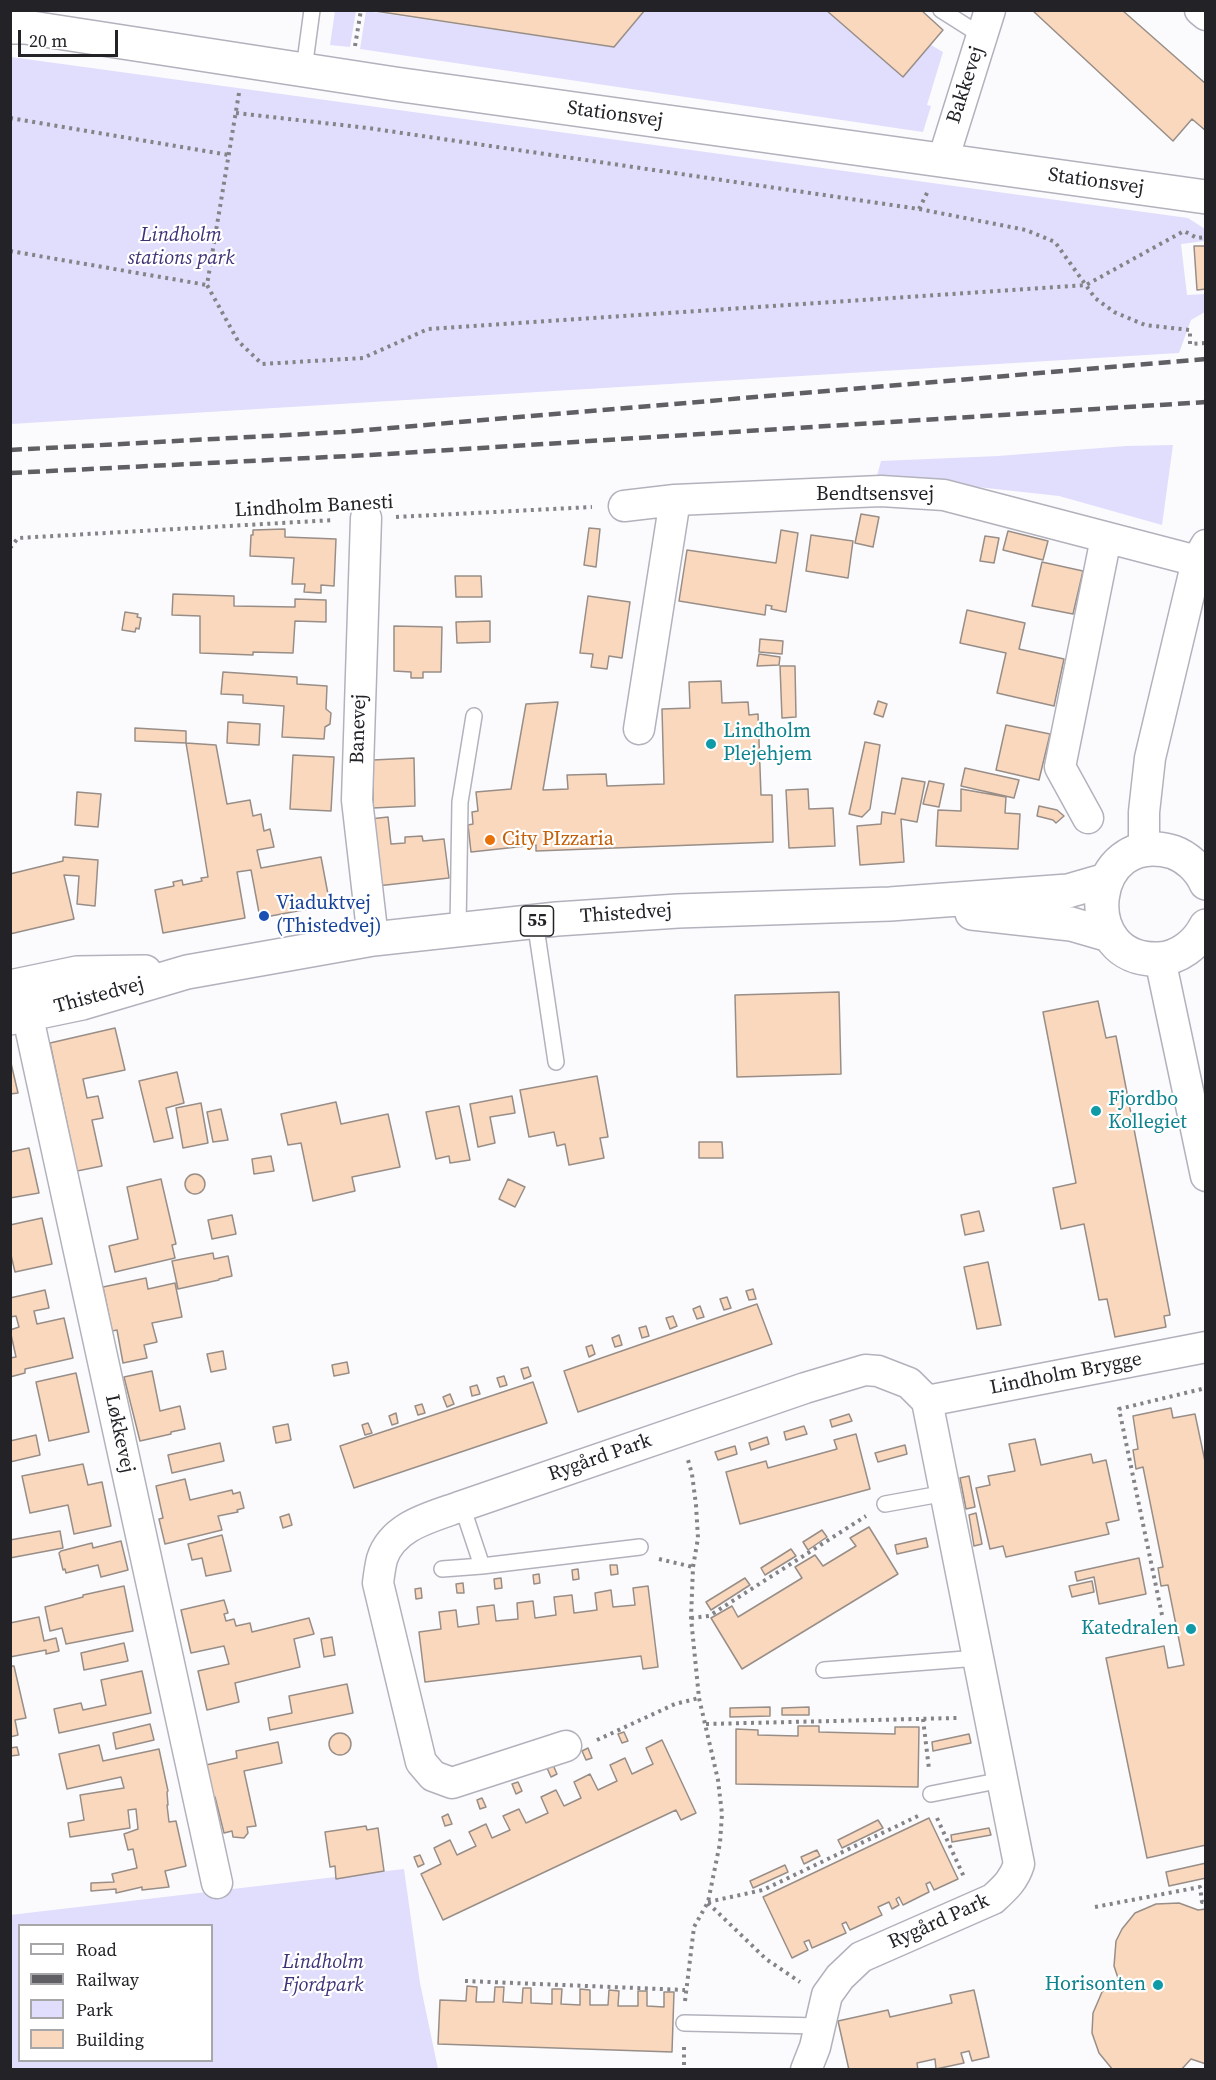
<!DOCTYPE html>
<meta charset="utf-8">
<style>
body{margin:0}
#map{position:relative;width:1216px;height:2080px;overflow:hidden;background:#fbfbfe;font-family:"Source Serif 4",serif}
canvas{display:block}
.frame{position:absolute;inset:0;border:12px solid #232327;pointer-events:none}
.legend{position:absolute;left:18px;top:1924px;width:195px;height:138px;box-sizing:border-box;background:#fff;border:2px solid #a7a7a9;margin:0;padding:8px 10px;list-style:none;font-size:18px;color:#232327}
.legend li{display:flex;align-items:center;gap:12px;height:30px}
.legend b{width:30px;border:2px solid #a7a7a9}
.scale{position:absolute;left:18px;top:30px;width:100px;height:27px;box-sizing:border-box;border:3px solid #232327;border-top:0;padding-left:8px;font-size:18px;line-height:21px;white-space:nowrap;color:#232327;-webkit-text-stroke:4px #fff;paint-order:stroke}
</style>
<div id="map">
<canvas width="1216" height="2080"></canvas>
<div class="frame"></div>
<ul class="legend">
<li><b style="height:8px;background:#fff"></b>Road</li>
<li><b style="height:8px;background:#606064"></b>Railway</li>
<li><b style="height:16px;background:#e0defc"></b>Park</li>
<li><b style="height:16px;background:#fad8be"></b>Building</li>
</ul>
<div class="scale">20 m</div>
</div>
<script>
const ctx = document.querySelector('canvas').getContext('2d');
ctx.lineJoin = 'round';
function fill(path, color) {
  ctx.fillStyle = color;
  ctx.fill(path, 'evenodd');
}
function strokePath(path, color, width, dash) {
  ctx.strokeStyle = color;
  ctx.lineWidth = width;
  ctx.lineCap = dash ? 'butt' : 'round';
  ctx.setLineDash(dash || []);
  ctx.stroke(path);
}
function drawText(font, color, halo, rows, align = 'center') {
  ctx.font = font + ' "Source Serif 4",serif';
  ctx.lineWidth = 4.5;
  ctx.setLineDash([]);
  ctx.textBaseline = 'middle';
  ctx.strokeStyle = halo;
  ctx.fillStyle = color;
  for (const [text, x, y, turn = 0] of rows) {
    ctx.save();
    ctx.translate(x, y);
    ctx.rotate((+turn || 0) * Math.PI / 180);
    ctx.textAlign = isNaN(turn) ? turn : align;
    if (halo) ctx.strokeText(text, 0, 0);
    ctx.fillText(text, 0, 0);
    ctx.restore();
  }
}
fill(new Path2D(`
 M826,10l77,66 28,-31 12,7 -16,53 4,1 -8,26 -563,-83 6,-38 247,36 32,-36z
 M335,11h21l-6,36 -20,-2z
 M11,57l1177,161 17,11v12l-24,3 6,51 18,-1v18l-14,8 -12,33 -1168,71z
 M1173,445l-11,80 -103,-29 -182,-20 4,-15 117,-5 128,-10z
 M404,1869l16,114 18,86h-427l-1,-154zM20,1926h192v134h-192z`), '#e0defc');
const building = new Path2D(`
 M368,10h277l-31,37z
 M826,10h95l22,20 -40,47z
 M1032,10h90l84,74v47l-14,-12 -19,22z
 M1194,246h12v43l-9,1z
 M861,514l18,3 -6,30 -18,-4z
 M589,528l11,1 -4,38 -12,-2z
 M285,529v8l51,2 -2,47 -13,-1v8l-17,-1 1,-8h-13l2,-26 -44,-2 1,-21h2v-5z
 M781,530l17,3 -12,79 -15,-3 1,-3 -6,-1 -1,10 -86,-14 8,-51 89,13z
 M1008,531l40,10 -5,19 -40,-10z
 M811,535l42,6 -5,37 -42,-7z
 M985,536l14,2 -5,25 -14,-2z
 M1042,562l41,9 -10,43 -41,-8z
 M455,576h26l1,21h-26z
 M173,594l61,2v10l61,1v-8l31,1v22l-31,-1 -2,32 -40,-1v3l-53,-2v-37l-28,-1z
 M588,596l42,6 -8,56 -13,-2 -2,13 -16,-2 2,-13 -13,-1z
 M967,610l58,13 -6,26 45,10 -10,47 -57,-13 9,-40 -46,-10z
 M125,612l13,2 -1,3 4,1 -2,11 -3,-1 -1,4 -13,-2z
 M490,621v21l-33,1 -1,-21z
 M394,626l48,1 -1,45h-18v6h-12v-6l-17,-1z
 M760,639l23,2 -1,13 -23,-2z
 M759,654l21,3 -1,8 -22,1z
 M780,666h15l1,51 -14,1z
 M223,672l74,5v7l30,2 -1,23 5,4 -1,11 -5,3 -1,12 -42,-2 2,-31 -41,-3v-8l-22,-1z
 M721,681l1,22 26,-1 1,13 9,-1 3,81h11l1,47 -237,9v-6l-65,7 -3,-27 5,-1 -1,-12 6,-1 -2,-19 35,-3 15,-85 32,-2 -15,88 25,-1 -1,-14 39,-1 1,12 57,-2 -2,-75 28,-1 -1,-26z
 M878,701l9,3 -4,13 -9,-3z
 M228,722l32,2 -1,21 -32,-2z
 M1006,725l44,9 -11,46 -43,-10z
 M135,728l51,3v12l-51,-2z
 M865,742l15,3 -10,64 -8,8 -13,-3z
 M186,743l30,2 11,59 23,-4 3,16 8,-2 3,17 6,-2 4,18 -17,3 4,18 60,-11 9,48 -70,13 -9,-48 -14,2 8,46 -82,15 -8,-43 19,-4 -1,-4 9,-2 1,5 19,-4 -1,-3 7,-1z
 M293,755l41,2 -3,54 -41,-2z
 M414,758l1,48 -42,2v-48z
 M965,768l54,12 -5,18 -53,-12z
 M902,778l23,4 -8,40 -16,-3 3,43 -44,3 -3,-39 24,-2 1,-12 13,2z
 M929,781l15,3 -5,23 -16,-3z
 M808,789l1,20 24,-1 2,38 -46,2 -3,-58z
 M961,789l45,8 -1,16 15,1 -2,35 -82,-3 2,-36 23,1z
 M77,792l24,2 -3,33 -23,-2z
 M1039,806l18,4 7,6 -8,7 -3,-3 -16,-4z
 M388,817l3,27 14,-1v-6l17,-1 1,5 21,-2 5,39 -72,8 -7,-67z
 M63,857l35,3 -3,46 -18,-2 2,-28 -15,-1 10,44 -64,15v-60l53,-13z
 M839,992l2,82 -104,3 -2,-82z
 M1098,1001l8,37 10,-2 54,279 -6,1 2,11 -51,10 -8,-38 -8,1 -15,-76 -23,5 -8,-41 23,-5 -33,-171z
 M115,1028l10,42 -42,9 4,19 11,-2 5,22 -11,2 10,46 -25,5 -27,-128z
 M10,1059l8,34 -8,1z
 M177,1072l7,31 -18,5 7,30 -19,4 -15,-61z
 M597,1076l11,61 -8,1 4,20 -35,7 -4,-21 -8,2 -3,-14 -25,5 -9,-47z
 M512,1096l3,17 -25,4 5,26 -17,4 -8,-43z
 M336,1102l5,22 47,-10 12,53 -48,10 3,14 -42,10 -12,-58 -13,2 -7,-31z
 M201,1103l7,40 -25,5 -7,-40z
 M459,1106l11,54 -20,3 -1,-7 -13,3 -10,-47z
 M221,1109l7,31 -15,2 -6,-30z
 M699,1142h23l1,16h-24z
 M29,1148l10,45 -29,5v-46z
 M271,1156l3,15 -20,3 -2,-15z
 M185 1184a10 10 0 1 1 20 0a10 10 0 1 1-20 0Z
 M161,1179l15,65 -4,1 3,13 -60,14 -6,-26 29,-7 -11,-52z
 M508,1179l17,8 -10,20 -16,-8z
 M979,1211l5,20 -19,4 -4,-20z
 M232,1215l4,19 -24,5 -4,-19z
 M42,1218l10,46 -37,8 -5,-21v-26z
 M213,1253l1,6 14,-3 4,20 -13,3v1l-41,9 -6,-28z
 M988,1262l13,63 -24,4 -13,-62z
 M146,1278l2,11 27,-6 7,34 -30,6 5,19 -13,3 3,13 -24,5 -6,-33 -5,1 -9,-44z
 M753,1289l3,10 -7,1 -3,-9z
 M45,1290l4,18 -15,3 3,13 27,-6 9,40 -48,11v4l-15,4v-19l6,-1 -6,-27 9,-3 -3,-11 -6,1v-19z
 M727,1297l4,11 -7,2 -4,-11z
 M757,1304l15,40 -194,68 -14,-41z
 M700,1306l4,11 -7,2 -4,-10z
 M673,1316l4,10 -7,3 -4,-11z
 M646,1326l3,10 -7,2 -3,-10z
 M619,1335l3,10 -7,2 -3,-9z
 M592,1345l3,9 -6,3 -3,-10z
 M223,1351l3,18 -15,3 -4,-18z
 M347,1362l2,11 -15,3 -2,-11z
 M528,1367l3,9 -7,3 -3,-10z
 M152,1371l8,40 20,-5 5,23 -14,3v2l-31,7 -16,-64z
 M76,1373l13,59 -40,9 -13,-59z
 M504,1376l3,9 -7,2 -3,-9z
 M533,1382l14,41 -193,65 -14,-42z
 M477,1385l3,9 -8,2 -2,-9z
 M450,1394l4,10 -7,3 -4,-10z
 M422,1404l3,9 -7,2 -3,-9z
 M1171,1408l2,10 22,-4 11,52v379l-59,13 -41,-200 58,-12 4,22 16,-3 -16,-80 -7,1 -3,-18 5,-1 -20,-100 -7,2 -3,-19 5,-1 -5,-33z
 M396,1413l2,10 -6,2 -3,-9z
 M849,1414l3,7 -20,6 -2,-7z
 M368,1423l4,10 -7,2 -3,-10z
 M288,1424l3,16 -15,3 -3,-16z
 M804,1426l3,8 -21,6 -2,-8z
 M856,1434l14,55 -130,35 -14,-52 40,-11 2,7 69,-19 -3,-9z
 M36,1435l4,20 -30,7v-21z
 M767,1437l2,7 -18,6 -2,-7z
 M1035,1439l6,26 50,-11 2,9 13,-3 13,60 -13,3 3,11 -103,23 -3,-11 -13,3 -14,-61 14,-3 -2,-9 27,-5 -6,-27z
 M220,1443l4,18 -52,12 -4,-18z
 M905,1445l2,9 -29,8 -3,-9z
 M735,1446l2,8 -19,6 -3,-8z
 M83,1464l5,21 14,-3 9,44 -37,8 -6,-29 -38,8 -8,-37z
 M969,1476l6,31 -9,2 -6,-31z
 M185,1479l5,21 42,-10 1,4 7,-2 4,16 -7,2 1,2 -20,4 4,14 -57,14 -6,-25 4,-1 -7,-32z
 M976,1513l6,31 -8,2 -5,-31z
 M289,1514l3,11 -9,3 -3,-11z
 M869,1527l29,47 -156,95 -31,-51 21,-12 6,11 64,-39 -7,-11 20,-12 8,11 33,-20 -6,-8z
 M822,1530l5,7 -19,13 -5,-8z
 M60,1531l3,17 -53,10v-18z
 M222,1535l9,36 -25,5 -4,-18 -10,2 -4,-16z
 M926,1538l2,9 -31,7 -2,-9z
 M121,1541l7,29 -27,7 -3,-12 -32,8 -1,-4 -2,1 -4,-17 2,-2 31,-8 1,5z
 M791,1549l5,7 -31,19 -4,-7z
 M1139,1558l7,36 -47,10 -5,-27 -17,4 -2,-9z
 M610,1565h7l1,9 -7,1z
 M578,1569l1,10 -6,1 -1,-10z
 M539,1574l1,9 -6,1 -1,-9z
 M501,1578l1,10 -7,1 -1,-10z
 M745,1578l5,7 -39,25 -5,-8z
 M1092,1581l2,11 -22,5 -3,-11z
 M463,1583l1,10h-7l-1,-9z
 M124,1586l9,45 -67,13 -4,-16 -12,3 -5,-24 38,-10v-2z
 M648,1586l10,81 -15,2 -2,-13 -216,26 -6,-50 22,-3 -2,-17 17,-2 2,17 21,-3 -2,-17 17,-2 2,16 22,-2 -1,-16 16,-2 2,17 21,-3 -2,-18 18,-2 2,18 23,-3 -2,-17 16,-3 2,17 22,-2 -2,-17z
 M421,1588l1,10 -6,1 -1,-10z
 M224,1600l4,13 -4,1 2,7 8,-2 2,7 14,-3 2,9 57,-14 5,16 -20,5 6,28 -65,16 4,19 -32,8 -9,-39 31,-7 -5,-18 -33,7 -10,-43z
 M39,1617l5,24 12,-3 3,13 -13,3v-4l-36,7v-34z
 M332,1637l3,18 -11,2 -3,-18z
 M124,1643l4,18 -44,9 -3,-17z
 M10,1666h4l12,52 -11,2 3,15 -8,2z
 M142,1671l9,42 -92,20 -5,-24 27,-6 2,7 23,-5 -5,-25z
 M347,1684l6,29 -83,17 -2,-12 24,-5 -3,-17z
 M770,1707v9l-40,1v-9z
 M809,1707v8h-27v-7z
 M150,1724l4,16 -38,9 -3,-16z
 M798,1726h21v6l76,2v-7h24l-1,60 -182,-3v-55l22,1v5l40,1z
 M624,1732l4,9 -6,2 -4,-9z
 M329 1744a11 11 0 1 1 22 0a11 11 0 1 1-22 0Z
 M969,1734l2,9 -38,8 -1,-9z
 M662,1740l34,73 -15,7 -5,-10 -233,110 -22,-46 20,-10 -7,-16 16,-8 7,15 19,-9 -7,-14 17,-8 6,14 18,-8 -7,-14 16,-7 7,14 22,-10 -7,-16 15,-7 8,16 17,-8 -7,-16 16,-8 8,16 19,-9 -7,-16 15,-7 7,16 21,-10 -7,-16z
 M278,1742l4,21 -38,8 12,55 -9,1 1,6 -4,5 -11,-1 -1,-6 -8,2 -9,-36 -2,1 -7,-33 31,-7 -1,-7z
 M99,1745l4,16 56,-12 9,42 -1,1 1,13h-1l2,17 7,-1 10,45 -21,5 4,16 -27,3v-3l-26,6v-4l-25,2v-8l23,-1 -2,-8 25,-6 -4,-19 -5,1 -4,-16 14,-5 -2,-20 -8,1 2,18 -60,9 -2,-14 16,-3 -4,-25 44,-7 -3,-11 -54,12 -8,-35z
 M17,1747l2,8 -9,1v-8z
 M588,1748l4,10 -6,2 -4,-9z
 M553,1765l4,9 -6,3 -4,-9z
 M518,1782l4,9 -6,3 -4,-10z
 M482,1798l4,9 -6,2 -3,-9z
 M448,1814l4,10 -7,2 -3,-9z
 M929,1818l29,61 -24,11 -4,-8 -4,2 3,8 -26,13 -4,-8 -3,2 3,6 -7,4 -3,-7 -11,5 4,8 -32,15 -4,-8 -4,2 4,9 -34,15 -3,-8 -5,2 4,8 -16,8 -29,-61z
 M878,1820l5,8 -41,20 -4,-8z
 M366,1826l1,4 11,-2 6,43 -48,8 -1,-13 -5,1 -5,-35z
 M989,1828l2,7 -39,7 -1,-7z
 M817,1850l3,6 -16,8 -3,-7z
 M420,1855l4,9 -6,3 -4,-10z
 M1206,1863v15l-37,8 -3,-14z
 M785,1865l3,7 -35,16 -3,-7z
 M1179,1903l19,7 8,-1v155l-15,-5 -10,11h-68l-14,-17 -7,-20 1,-20 9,-21 16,-14 -4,-12 2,-25 6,-12 13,-16 21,-9z
 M467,1986l10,1 -1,15h18l1,-15h9l-1,15 19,1 1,-15h8v15l21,1v-15h10l-1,15 19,1v-16l10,1v15h18l1,-15 10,1 -1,15h20v-15h9v15l17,1v-15h10l-2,60 -234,-8 2,-44 26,1z
 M974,1990l15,67 -17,4 -3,-10 -8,2 3,10 -28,6 -1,-10 -18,4 1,7h-69l-11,-49 50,-11 2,7 62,-14 -2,-8z`);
fill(building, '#fad8be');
strokePath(building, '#988e87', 1.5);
const service = new Path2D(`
 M941,10l41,26
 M304,69l8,-59
 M535,921l21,141
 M458,928l2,-126 14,-86
 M885,1504l61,-11
 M462,1506l20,60 158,-19
 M442,1569l40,-3
 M824,1670l154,-12
 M931,1794l71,-14
 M684,2023l135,3`);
const minor = new Path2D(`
 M1200,10l6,5
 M943,160l47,-150
 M624,506l51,-6 206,-9 63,4 253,66
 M366,518l-9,282 16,139
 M639,729l36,-229
 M1088,818l-28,-51 46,-229
 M1144,850v-38l6,-54 47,-197 9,-16
 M1160,959l46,217
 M22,990l195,893
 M927,1401l279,-54
 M566,1746l-114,37 -19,-7 -12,-14 -43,-179c1,-8 2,-16 4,-24 11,-34 50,-42 80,-53l343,-118 60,-18 13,1 31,12 18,18 92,463c-5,16 -14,24 -26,35l-132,58 -21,20 -13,18 -12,52 -9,23`);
const tertiary = new Path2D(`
 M10,27h15l370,57 811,113`);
const primary = new Path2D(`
 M1206,883c-6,-14 -19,-26 -33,-31 -85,-25 -99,111 -14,107 20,-1 38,-15 47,-33
 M972,913l99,11 38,11
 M10,987l67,-14 68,-1
 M10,1018l72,-15 105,-31 186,-33 184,-20 121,-8 212,-7 178,-13 38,-11`);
strokePath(service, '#b2b2bd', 18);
strokePath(minor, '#b2b2bd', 33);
strokePath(tertiary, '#b2b2bd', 36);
strokePath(primary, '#b2b2bd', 36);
strokePath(new Path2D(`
 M355,46l6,-36
 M239,93l-32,192 31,56 24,23 101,-6 65,-29 658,-44 98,-54 13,7 9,-1
 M236,113l132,15 551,81 107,21 29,12 40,56 19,14 31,13 45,5v14l16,-1
 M10,118l219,37
 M919,209l9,-18
 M10,251l197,34
 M396,517l196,-10
 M10,548l8,-10 316,-18
 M659,1559l34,8
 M1162,1615l-43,-206 87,-21
 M691,1618l18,-2 157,-100
 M923,1719l6,50
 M706,1724l251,-6
 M597,1740l78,-36 24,-6
 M937,1818l27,59
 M708,1902l55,-12 157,-75
 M708,1903l58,56 34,23
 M1095,1907l105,-20 2,15 4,-1
 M465,1981l220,9
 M685,2001l9,-74 14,-25 12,-59 2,-29 -4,-34 -19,-82 -8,-80 2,-51 5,-29 -2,-33 -4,-31 -4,-14
 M684,2047v23`), '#848488', 4, [3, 4.5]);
strokePath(service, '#fff', 15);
strokePath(minor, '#fff', 30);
strokePath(tertiary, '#fff', 33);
strokePath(primary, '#fff', 33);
strokePath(new Path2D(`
 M10,450l332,-18 864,-73
 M10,473l360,-18 836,-53`), '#606064', 4.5, [12, 6]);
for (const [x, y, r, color] of [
 [711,744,6,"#0f9aa8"],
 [490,840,6,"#e8710a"],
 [264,916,6,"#1a4fb4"],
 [1096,1111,6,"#0f9aa8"],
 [1191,1629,6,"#0f9aa8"],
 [1158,1985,6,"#0f9aa8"]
]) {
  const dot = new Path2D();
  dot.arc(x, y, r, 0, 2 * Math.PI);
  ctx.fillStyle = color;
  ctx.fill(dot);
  strokePath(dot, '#fff', 2);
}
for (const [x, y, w] of [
 [537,921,33]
]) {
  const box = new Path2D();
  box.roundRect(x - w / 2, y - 15, w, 30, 4.5);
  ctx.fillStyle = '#fff';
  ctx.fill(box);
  strokePath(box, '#232327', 1.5);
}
drawText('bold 18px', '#232327', null, [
 ["55",537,921]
]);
drawText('20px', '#232327', '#fff', [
 ["Bakkevej",966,85,-72],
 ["Stationsvej",615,115,8],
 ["Stationsvej",1096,182,8],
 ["Bendtsensvej",875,495],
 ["Lindholm Banesti",314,507,-3],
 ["Banevej",359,729,-88],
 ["Thistedvej",626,914,-4],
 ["Thistedvej",99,996,-15],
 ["Lindholm Brygge",1066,1374,-11],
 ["Løkkevej",119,1434,78],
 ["Rygård Park",600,1458,-19],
 ["Rygård Park",939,1922,-24]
]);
drawText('italic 20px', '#3e3178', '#fff', [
 ["Lindholm",181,236],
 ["stations park",181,259],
 ["Lindholm",323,1963],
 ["Fjordpark",323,1986]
]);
drawText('20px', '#0d838f', '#fff', [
 ["Lindholm",723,732],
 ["Plejehjem",723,755],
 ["Fjordbo",1108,1100],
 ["Kollegiet",1108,1123],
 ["Katedralen",1179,1629,"right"],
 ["Horisonten",1146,1985,"right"]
], 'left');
drawText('20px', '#c56008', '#fff', [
 ["City PIzzaria",502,840]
], 'left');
drawText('20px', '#164399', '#fff', [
 ["Viaduktvej",276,904],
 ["(Thistedvej)",276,927]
], 'left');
</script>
